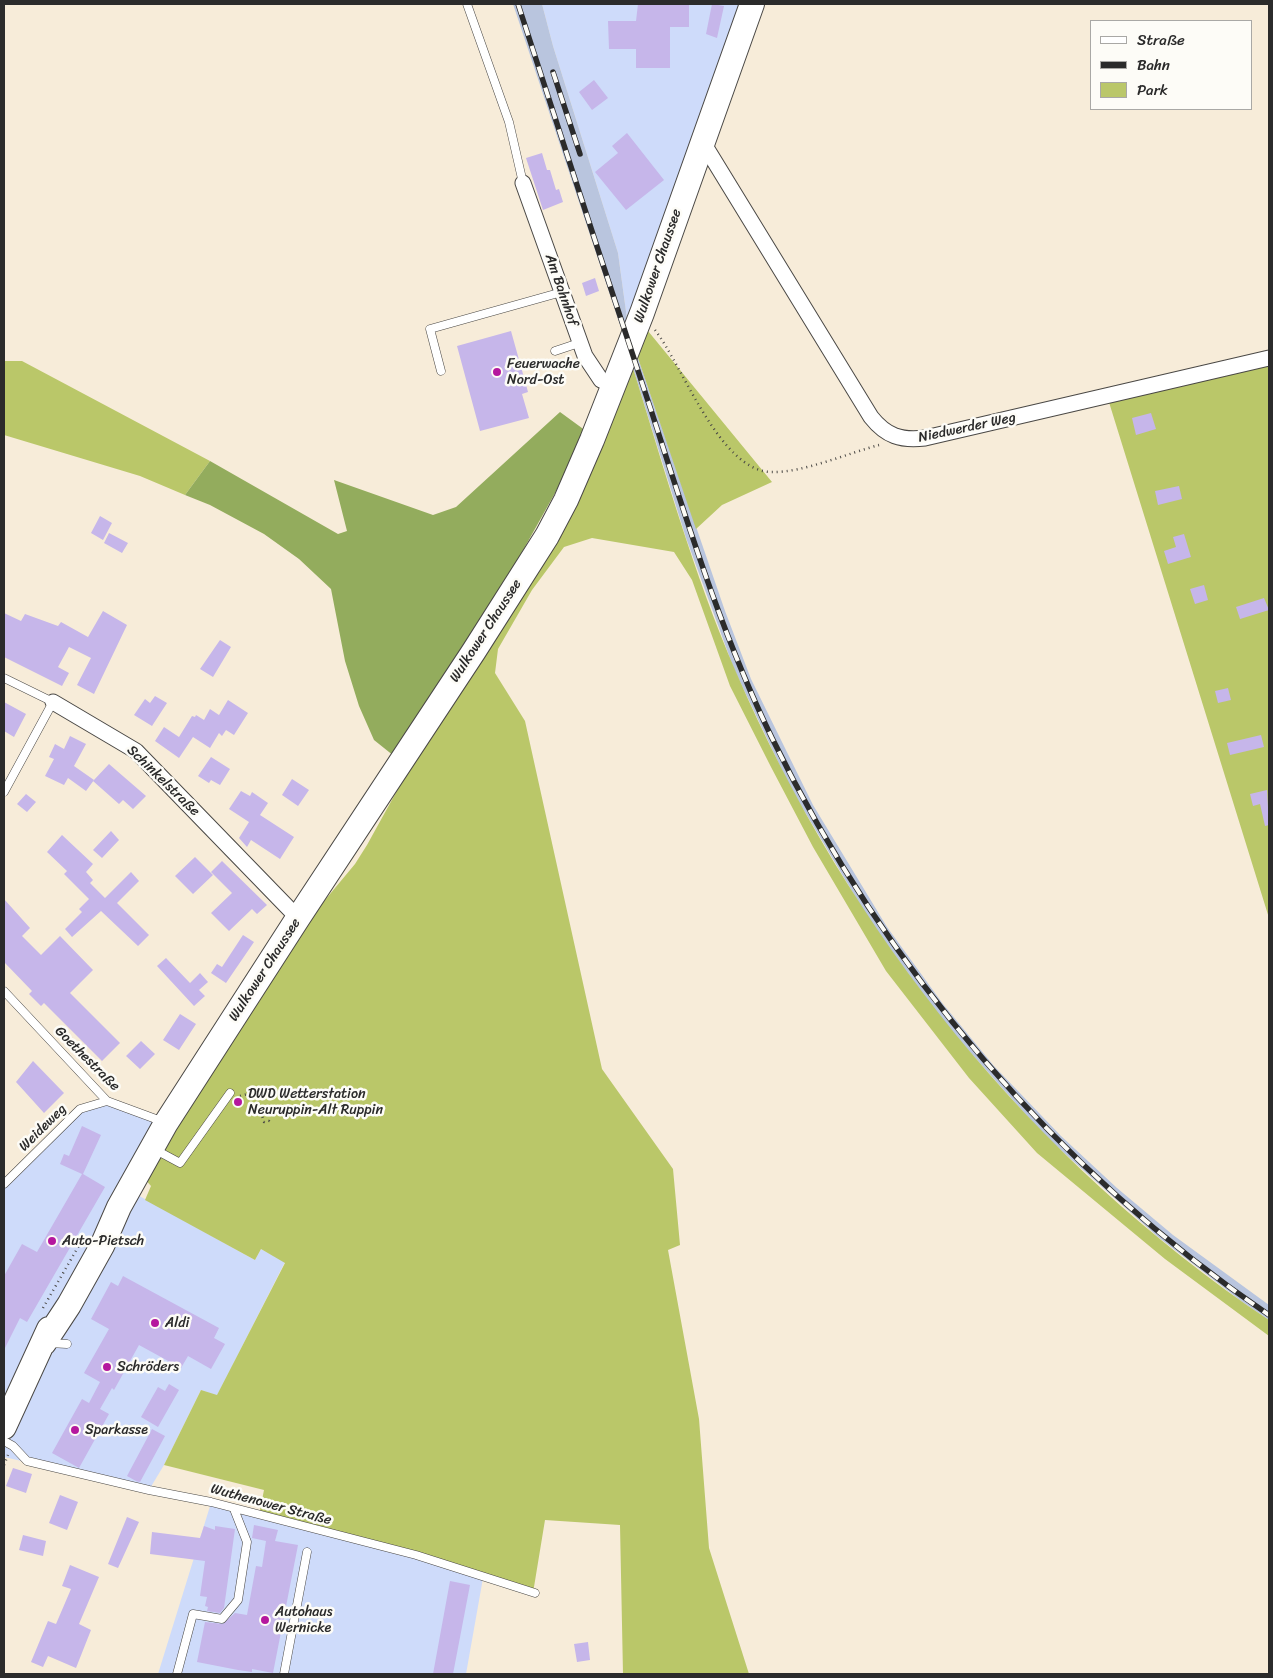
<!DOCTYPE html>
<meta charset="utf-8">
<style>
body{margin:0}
#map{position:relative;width:1273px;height:1678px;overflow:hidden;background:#f7ecd9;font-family:Sriracha,sans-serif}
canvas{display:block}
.frame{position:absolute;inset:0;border:5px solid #2b2b2b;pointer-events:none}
.legend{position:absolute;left:1090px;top:20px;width:162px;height:90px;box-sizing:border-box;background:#fdfcf7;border:1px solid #a9a8a5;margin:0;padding:6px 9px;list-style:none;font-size:15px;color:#2b2b2b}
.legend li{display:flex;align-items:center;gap:10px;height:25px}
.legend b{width:25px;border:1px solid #a9a8a5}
</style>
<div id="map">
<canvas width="1273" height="1678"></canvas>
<div class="frame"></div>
<ul class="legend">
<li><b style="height:6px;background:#fff"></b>Straße</li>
<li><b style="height:6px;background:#2b2b2b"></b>Bahn</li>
<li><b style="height:14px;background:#bac769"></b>Park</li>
</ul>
</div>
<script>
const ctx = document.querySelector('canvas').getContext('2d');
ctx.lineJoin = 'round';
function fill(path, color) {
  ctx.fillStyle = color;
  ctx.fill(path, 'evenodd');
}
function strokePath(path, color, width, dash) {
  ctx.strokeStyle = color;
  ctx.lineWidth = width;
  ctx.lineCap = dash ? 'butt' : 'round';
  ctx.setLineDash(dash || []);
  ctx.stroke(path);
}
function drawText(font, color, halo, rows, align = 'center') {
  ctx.font = font + ' Sriracha,sans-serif';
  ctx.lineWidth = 5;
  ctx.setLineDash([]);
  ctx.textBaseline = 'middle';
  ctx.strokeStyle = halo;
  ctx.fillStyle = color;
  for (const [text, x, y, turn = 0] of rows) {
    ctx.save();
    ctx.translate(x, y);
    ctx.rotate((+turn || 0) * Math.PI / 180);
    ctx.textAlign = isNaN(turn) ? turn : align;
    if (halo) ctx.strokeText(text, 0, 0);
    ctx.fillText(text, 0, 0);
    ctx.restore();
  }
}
fill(new Path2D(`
 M542,4h202l-117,315 -9,-66 -65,-207z
 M107,1101l64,30 -37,62 121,67 6,-11 24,13 -68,134 -16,-6 -37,75 -15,25 -145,-33v-273l76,-75z
 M211,1503l237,61 35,14 -17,96h-308z`), '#cedbfa');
fill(new Path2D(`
 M513,4h29l11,42 65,207 9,66 -5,12z
 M637,355l88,256 26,68 62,126 74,122 56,77 51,62 67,70 56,52 56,47 96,70v15l-28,-19 -83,-64 -113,-101 -101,-113 -76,-105 -78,-131 -56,-118 -48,-131 -54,-173z`), '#b9c5de');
fill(new Path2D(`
 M648,331l124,151 -50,23 -26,24 -59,-174z
 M4,361h18l188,100 -25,34 -45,-19 -136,-41z
 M1269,361v557l-161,-519z
 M632,365c32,103 61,208 104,307 113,262 296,489 533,648v16l-104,-77 -128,-106 -68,-75 -83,-107 -73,-124 -42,-80 -41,-81 -38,-106 -18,-28 -82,-14 -28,9 -32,43 -34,59 -3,24 30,48 77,348 71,100 7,76 -12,5 31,169 10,129 40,126h-126l-3,-149 -75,-5 -12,73 -85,-29 -189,-49 5,-25 -100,-25 37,-75 16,5 68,-132 -24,-14 -6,11 -110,-60 6,-14 -7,-8 161,-254 50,-60 12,-19z`), '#bac769');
fill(new Path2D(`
 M560,412l26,19 -31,62 -86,154 -75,109 -20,-16 -15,-34 -14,-45 -14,-72 -32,-30 -35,-25 -54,-29 -25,-10 25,-34 128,73 9,-3 -13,-51 99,35 23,-8z`), '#93ac5d');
fill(new Path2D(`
 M638,4h51v23h-19v41h-34v-19h-27l-1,-28h28z
 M712,4l12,2 -7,32 -11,-4z
 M594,80l14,18 -16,12 -13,-18z
 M627,133l37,47 -38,30 -31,-38 23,-19 -6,-7z
 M542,153l5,17h3l6,20 3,-1 4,13 -20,8 -17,-52z
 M595,278l4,13 -13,5 -4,-13z
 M511,331l17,61 -6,2 7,24 -49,13 -23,-85z
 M1151,413l5,16 -20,6 -4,-17z
 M1179,486l3,13 -24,6 -3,-14z
 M100,516l12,7 -9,17 -12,-7z
 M109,533l19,10 -6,10 -18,-10z
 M1184,534l7,23 -23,7 -4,-13 12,-4 -3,-10z
 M1204,585l4,15 -13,4 -5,-15z
 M1264,598l5,12 -29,9 -4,-12z
 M103,611l24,14 -33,69 -17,-9 14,-27 -22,-11 -11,20 11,6 -7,13 -58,-29v-44l17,8 4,-7 33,12 3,-4 27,15z
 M220,640l11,7 -18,30 -13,-8z
 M1228,688l3,12 -13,3 -3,-12z
 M155,696l12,7 -15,23 -18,-11 11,-16 5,4z
 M228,700l20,13 -14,22 -8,-5 -4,6 -3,-3 -9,15 -17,-11 -14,21 -24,-17 9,-14 15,10 13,-21 3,1 1,-2 8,5 6,-11 9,6z
 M4,702l22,12 -12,23 -10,-6z
 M1261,735l3,12 -34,8 -3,-12z
 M70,736l16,8 -12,22 20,14 -8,11 -18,-13 -4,7 -19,-9 9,-17 -5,-2 6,-13 9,5z
 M211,757l19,12 -10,16 -9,-5 -2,3 -11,-7z
 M109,764l37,32 -13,13 -10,-9 -4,4 -26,-23z
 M292,779l17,11 -11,16 -16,-11z
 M1267,790l2,35 -4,1 -5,-22 -7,2 -3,-12z
 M241,791l9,5 2,-4 16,11 -8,12 34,22 -14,22 -29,-19 -4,7 -8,-9 10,-16 -20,-13z
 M26,794l10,8 -9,10 -10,-8z
 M111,831l8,9 -17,18 -9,-8z
 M62,835l31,29 -7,8 7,8 -3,3 15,15 26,-26 8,9 -22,22 32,32 -11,11 -37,-35 -29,26 -7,-8 17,-17 -3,-3 10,-10 -25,-25 3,-3 -20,-19z
 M195,857l18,18 -20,19 -18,-18z
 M222,861l45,44 -10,9 -5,-5 -23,22 -18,-18 21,-20 -21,-21z
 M4,899l26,29 -8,8 19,19 19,-19 33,34 -23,23 50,50 -18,18 -58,-58 -3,3 -12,-12 3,-3 -28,-29z
 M243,935l11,7 -28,41 -15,-10 6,-9 5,3z
 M166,958l24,25 10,-10 8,9 -9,8 6,6 -11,10 -37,-40z
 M180,1014l16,10 -17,26 -16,-10z
 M141,1041l14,13 -15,15 -14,-13z
 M33,1061l31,32 -20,20 -28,-31z
 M82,1126l19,9 -18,39 22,13 -78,135 -7,-4 -16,32v-74l18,-32 15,8 45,-78 -22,-10 4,-10 5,2z
 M123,1276l96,52 -5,10 11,6 -14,25 -23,-13 -7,12 -42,-23 -25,45 -2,-2 -12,21 9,5 -30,54 -27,-15 30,-54 7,4 11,-21 -16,-9 25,-44 -18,-10 20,-37 7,4z
 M169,1384l10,6 -21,37 -17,-10 17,-30 7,4z
 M152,1429l13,7 -25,46 -4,-1 -9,-5z
 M13,1468l19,6 -6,19 -20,-7z
 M60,1495l18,7 -11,28 -18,-7z
 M127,1517l12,5 -21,46 -10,-4z
 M254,1525l24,5 -3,11 23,4 -25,128 -21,-4v3l-14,-2 -41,-8 8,-40 18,2 12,-11 12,2 9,-49 6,1 4,-26 -14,-3z
 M204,1526l11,4v-4l20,3 -11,79 -4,5 -13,-2 1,-4 -3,-1 2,-9 -7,-1 5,-35 -55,-7 2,-22 48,6z
 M23,1535l23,6 -3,15 -24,-6z
 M70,1565l29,12 -20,47 12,6 -15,38 -28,-12 -5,11 -12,-5 17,-41 8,3 15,-35 -9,-3z
 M450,1581l20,4 -17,89h-20z
 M588,1642l2,18 -13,2 -3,-18z`), '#c6b6ea');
const lane = new Path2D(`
 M467,4l42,118 14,61
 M555,351l24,-8
 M441,371l-11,-42 132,-37
 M4,678l49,24 -49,90
 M4,991l103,110 57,21
 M154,1149l26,14 50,-70
 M4,1184l76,-75 27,-8
 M49,1343l18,1
 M4,1441l9,5 14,15 122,29 62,12 205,53 119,38
 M177,1674l16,-60 29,5 16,-19 9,-58 -13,-33
 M284,1674l23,-122`);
const street = new Path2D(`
 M702,141l169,276c15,19 30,24 54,21l344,-80
 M523,183l62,173 16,24 13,6
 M53,702l83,49 162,167`);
const primary = new Path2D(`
 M44,1343l25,-38 33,-59 17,-39 47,-84 132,-205 176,-267 73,-115 19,-36 26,-60 50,-127 110,-309
 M4,1427l45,-98`);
strokePath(lane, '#4a4845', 9);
strokePath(street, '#4a4845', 17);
strokePath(primary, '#4a4845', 26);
strokePath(new Path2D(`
 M655,330c28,36 65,142 117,142 30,1 77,-19 107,-27
 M255,1093l9,29 5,-1 1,2
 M240,1096l28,-7
 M43,1308l42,-73
 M4,1465l4,-10`), '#4a4845', 2.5, [1, 4]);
strokePath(lane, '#fff', 8);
strokePath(street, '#fff', 15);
strokePath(primary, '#fff', 24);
const rail = new Path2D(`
 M518,4c44,135 88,271 133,406 36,111 70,223 121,328 113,231 284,432 497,577
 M553,72l27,82`);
strokePath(rail, '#2b2b2b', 5.5);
strokePath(rail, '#fdfcf7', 4, [11]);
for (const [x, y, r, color] of [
 [497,372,5,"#b5179e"],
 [238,1102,5,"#b5179e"],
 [52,1241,5,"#b5179e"],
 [155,1323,5,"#b5179e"],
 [107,1367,5,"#b5179e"],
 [75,1430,5,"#b5179e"],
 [265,1620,5,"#b5179e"]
]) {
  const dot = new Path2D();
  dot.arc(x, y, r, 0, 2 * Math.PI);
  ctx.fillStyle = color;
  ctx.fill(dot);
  strokePath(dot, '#fdfcf7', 2);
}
drawText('14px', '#2b2b2b', '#fdfcf7', [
 ["Wulkower Chaussee",658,266,-71],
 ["Am Bahnhof",561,290,71],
 ["Niedwerder Weg",967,428,-12],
 ["Wulkower Chaussee",486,631,-57],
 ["Schinkelstraße",163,781,44],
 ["Wulkower Chaussee",265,970,-57],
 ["Goethestraße",87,1059,45],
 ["Weideweg",43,1128,-45],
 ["Wuthenower Straße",271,1505,15]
]);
drawText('14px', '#2b2b2b', '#fdfcf7', [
 ["Feuerwache",507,364],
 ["Nord-Ost",507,380],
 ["DWD Wetterstation",248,1094],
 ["Neuruppin-Alt Ruppin",248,1110],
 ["Auto-Pietsch",62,1241],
 ["Aldi",165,1323],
 ["Schröders",117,1367],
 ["Sparkasse",85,1430],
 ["Autohaus",275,1612],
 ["Wernicke",275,1628]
], 'left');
</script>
